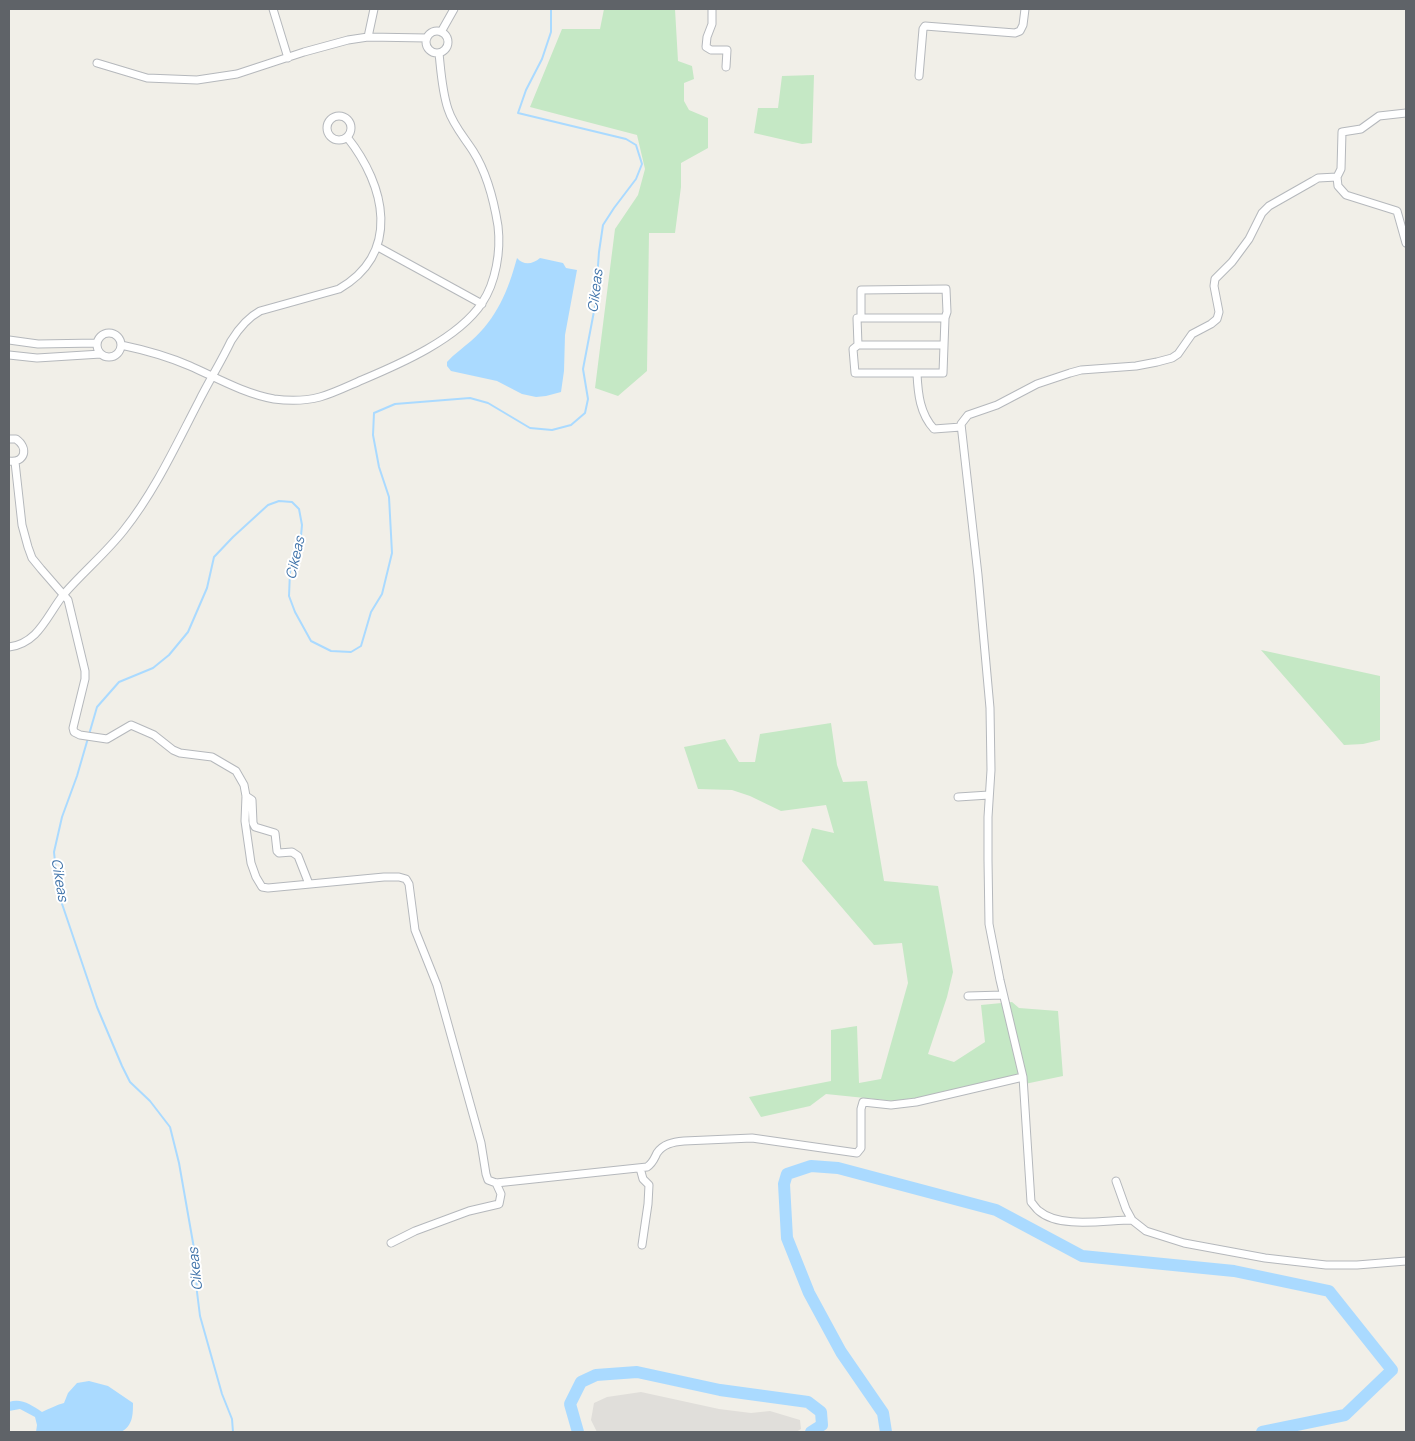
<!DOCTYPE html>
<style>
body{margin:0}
#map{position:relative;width:1415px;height:1441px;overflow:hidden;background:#f1efe8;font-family:Manrope,sans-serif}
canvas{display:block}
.frame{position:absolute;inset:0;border:10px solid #5f6368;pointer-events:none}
</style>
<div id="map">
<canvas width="1415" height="1441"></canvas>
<div class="frame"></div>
</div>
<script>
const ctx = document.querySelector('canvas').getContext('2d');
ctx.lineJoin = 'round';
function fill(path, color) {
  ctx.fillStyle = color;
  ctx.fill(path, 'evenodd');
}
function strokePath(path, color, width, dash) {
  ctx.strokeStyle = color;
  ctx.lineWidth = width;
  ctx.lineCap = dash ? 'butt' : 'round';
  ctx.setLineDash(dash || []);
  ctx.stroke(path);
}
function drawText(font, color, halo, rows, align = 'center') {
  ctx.font = font + ' Manrope,sans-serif';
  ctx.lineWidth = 4;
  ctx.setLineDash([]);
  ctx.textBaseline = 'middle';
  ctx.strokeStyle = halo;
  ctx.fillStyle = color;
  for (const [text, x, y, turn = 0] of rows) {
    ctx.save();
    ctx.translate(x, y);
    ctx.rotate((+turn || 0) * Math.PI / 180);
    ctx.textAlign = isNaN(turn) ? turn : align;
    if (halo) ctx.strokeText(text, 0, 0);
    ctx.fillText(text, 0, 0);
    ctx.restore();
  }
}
fill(new Path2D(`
 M641,1392l78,17 32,4 19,-2 30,9 1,9 -5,3h-199l-6,-12 3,-17 13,-6z`), '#e0deda');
fill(new Path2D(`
 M604,9h71l3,52 14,5 2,13 -10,4v18l5,9 19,8v30l-27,15v24l-6,46h-26l-2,138 -29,25 -23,-8 20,-159 23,-34 7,-26 -8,-34 -107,-28 32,-78h38z
 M814,75l-2,68 -10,1 -48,-11 4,-25h20l4,-32z
 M1261,650l119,26v64l-17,4 -19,1z
 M831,723l6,42 6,17 24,-1 17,100 54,5 15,86 -6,25 -19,57 26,8 31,-20 -4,-37 31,-3 7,6 39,3 5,65 -43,9 -1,-8 -91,19 -34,5 -68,-7 -16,12 -49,11 -12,-20 82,-16v-51l26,-4 2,57 22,-4 27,-96 -6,-40 -28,2 -72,-84 10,-33 22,5 -8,-28 -45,6 -31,-15 -18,-6 -34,-1 -14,-42 41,-8 14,23h16l5,-28z`), '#c5e8c5');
fill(new Path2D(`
 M517,258c7,8 16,6 23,0l23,5 3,5 11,2 -12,65 -1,36 -3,21 -15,4 -10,1 -14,-3 -25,-13 -46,-10 -4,-5v-4c7,-8 16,-14 24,-21 26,-23 37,-50 46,-83z
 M89,1381l19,5 25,17c0,11 0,23 -12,29h-85l1,-7 -2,-8 -15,-8 -11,2v-9c13,-4 22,3 33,10 7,-3 14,-7 22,-9l4,-10 9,-10z`), '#aadaff');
strokePath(new Path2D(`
 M233,1432l-1,-13 -10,-25 -22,-78 -3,-24 -2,-38 -16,-91 -9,-36 -20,-26 -20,-19 -8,-16 -25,-59 -39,-115 -4,-40 8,-35 15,-41 20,-69 22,-25 34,-14 16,-13 19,-23 19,-44 7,-31 19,-20 35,-32 11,-4 13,1 7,7 3,16 -2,22 -10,25 -1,24 6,16 16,29 20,10 20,1 10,-6 10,-34 11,-18 10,-41 -3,-56 -10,-30 -6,-32 1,-22 21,-9 75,-6 18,5 42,25 22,2 19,-5 14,-12 3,-14 -5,-30 12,-63 4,-54 4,-27 11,-17 22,-29 6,-15 -6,-19 -10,-6 -108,-26 8,-23 16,-31 9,-27v-23`), '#aadaff', 2);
strokePath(new Path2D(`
 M578,1432l-8,-28 11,-22 15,-7 41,-3 83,18 88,12 13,10 1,13 -11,7
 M886,1432l-3,-19 -42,-61 -32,-59 -22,-55 -3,-54 3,-10 24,-8 27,2 158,42 86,46 152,15 95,20 63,79 -47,45 -83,17`), '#aadaff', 12);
const minor = new Path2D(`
 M273,9l15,49
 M712,9v15l-5,13 -1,10 5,3h16l-1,17
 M426 42a11 11 0 1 1 22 0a11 11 0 1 1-22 0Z
 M441,32l13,-23
 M368,37l6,-28
 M97,63l50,15 50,2 40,-6 67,-22 44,-12 20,-3 59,1
 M919,76l4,-47 2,-3 90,7 5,-2 3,-6 2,-16
 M1406,113l-27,3 -18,13 -19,3 -1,37 -4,8 -19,1 -5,3 -44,25 -7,7 -13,26 -17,23 -17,17 -1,7 5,26 -2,7 -6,5 -19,10 -14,20 -6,4 -15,4 -21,4 -55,4 -11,3 -33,11 -40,21 -29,10 -7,9 17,151 12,133 1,62 -3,47v43l1,64 11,56 23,97 8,125c3,3 5,7 8,9 21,18 67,9 93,9l14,11 38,12 81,15 61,7h31l49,-4
 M327 128a12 12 0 1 1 24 0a12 12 0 1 1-24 0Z
 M1337,177l1,9 8,9 51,16 9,32
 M378,247l104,57
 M861,318v-28l85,-1 1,23 -2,6 -2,55h-88l-2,-24 5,-4 -1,-27h88
 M97 345a12 12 0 1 1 24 0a12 12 0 1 1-24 0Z
 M9,340l29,4 59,-1
 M121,345c24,5 46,11 69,21 27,12 55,28 84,33 15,2 31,2 46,-2 14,-4 28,-11 42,-17 38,-16 96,-41 120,-77 14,-21 19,-52 16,-77 -4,-25 -11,-53 -25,-75 -9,-14 -20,-26 -25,-42 -6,-18 -7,-37 -9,-56
 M858,345h86
 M9,355l28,3 64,-4
 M917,374c1,20 3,40 17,55l27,-2
 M9,439h7c13,9 9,24 -7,22
 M15,462l7,63 6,22 4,11 9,11 27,31 17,71v8l-12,49 1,4 6,3 27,4 24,-14 23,10 19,15 7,3 32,4 24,14 8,14 2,11 -1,25 6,42 5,14 6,10 6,1 116,-11h15l7,2 3,5 6,46 22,55 44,158 5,31 2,6 8,3 151,-16c6,-4 7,-8 10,-14 6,-9 16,-11 27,-12l68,-3 105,15 4,-5v-39l2,-7 28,3 25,-3 107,-25
 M9,647c30,-4 38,-32 55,-53 19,-22 42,-41 60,-64 31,-39 52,-85 75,-129 10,-20 22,-39 32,-60 8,-13 16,-23 29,-30l79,-22c62,-36 47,-103 8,-152
 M246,796l6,4 1,23 2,4 20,6 2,18 2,2 13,-1 6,4 11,28
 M958,797l31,-2
 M968,996l35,-1
 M640,1168l3,11 6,6 -1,19 -6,41
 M1116,1181l10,28 6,11
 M391,1243l24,-12 54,-20 30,-7 2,-10 -5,-11`);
strokePath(minor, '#b5b8bc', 9);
strokePath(minor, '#fff', 7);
drawText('italic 14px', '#4174aa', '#fff', [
 ["Cikeas",596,291,-83],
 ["Cikeas",296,558,-77],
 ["Cikeas",59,880,80],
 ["Cikeas",196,1269,-96]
]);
</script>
